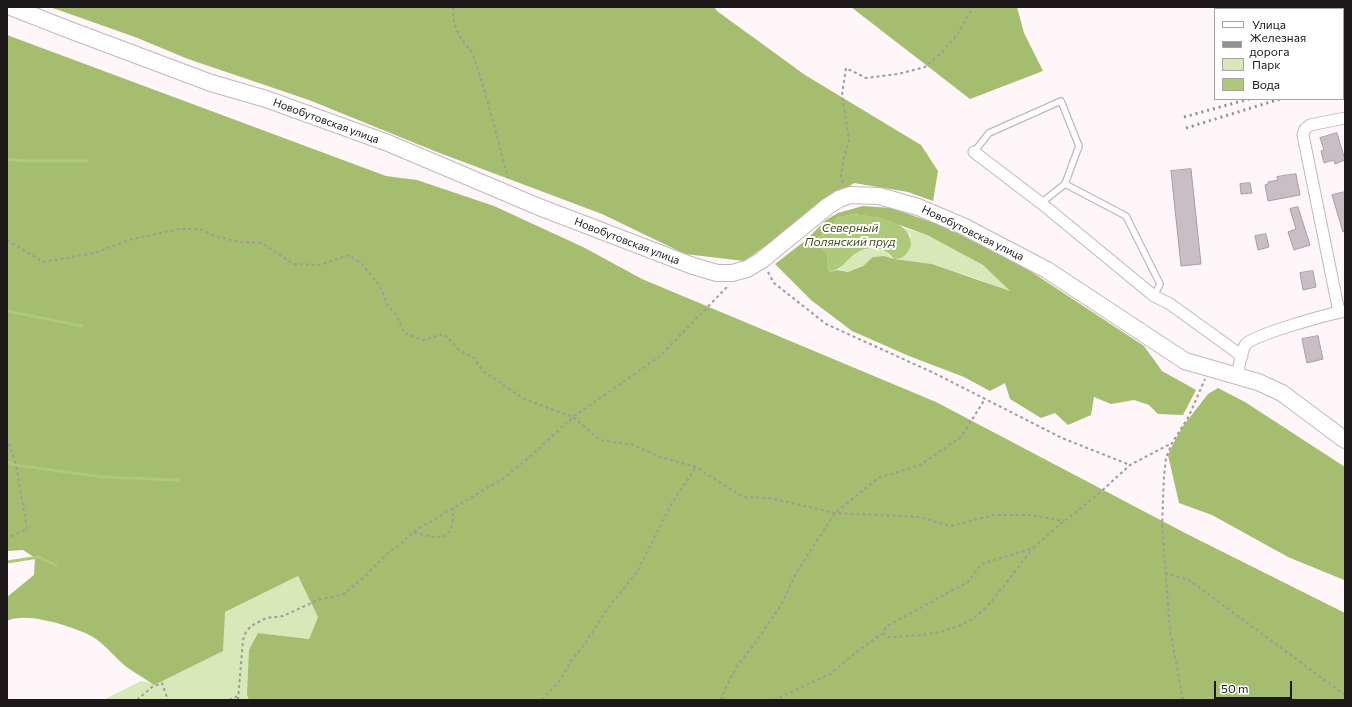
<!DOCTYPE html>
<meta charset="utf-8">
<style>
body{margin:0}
#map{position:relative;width:1352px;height:707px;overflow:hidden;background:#fff6fa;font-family:Commissioner,sans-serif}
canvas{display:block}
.frame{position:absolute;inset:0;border:8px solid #1d181a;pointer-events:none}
.legend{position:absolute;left:1214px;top:8px;width:130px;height:92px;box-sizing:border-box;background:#fff;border:1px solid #a5a3a3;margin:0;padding:5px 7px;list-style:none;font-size:12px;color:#1d181a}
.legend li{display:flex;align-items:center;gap:8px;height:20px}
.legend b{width:20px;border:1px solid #a5a3a3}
.scale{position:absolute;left:1214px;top:681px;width:78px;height:18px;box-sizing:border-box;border:2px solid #1d181a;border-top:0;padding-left:5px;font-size:12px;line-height:14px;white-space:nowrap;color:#1d181a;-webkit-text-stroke:3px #fff;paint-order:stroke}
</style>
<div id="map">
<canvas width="1352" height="707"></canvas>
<div class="frame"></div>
<ul class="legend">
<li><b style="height:5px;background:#fff"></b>Улица</li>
<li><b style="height:5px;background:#968f92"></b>Железная дорога</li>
<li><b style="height:11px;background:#d7e8b9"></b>Парк</li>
<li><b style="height:11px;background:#afc97a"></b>Вода</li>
</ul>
<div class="scale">50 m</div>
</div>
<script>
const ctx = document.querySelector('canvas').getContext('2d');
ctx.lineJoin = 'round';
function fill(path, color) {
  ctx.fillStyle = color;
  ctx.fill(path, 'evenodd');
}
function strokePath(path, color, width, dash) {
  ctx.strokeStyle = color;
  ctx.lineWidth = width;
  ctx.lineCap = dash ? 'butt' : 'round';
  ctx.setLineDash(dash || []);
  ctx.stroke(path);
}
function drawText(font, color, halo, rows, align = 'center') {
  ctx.font = font + ' Commissioner,sans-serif';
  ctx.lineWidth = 4;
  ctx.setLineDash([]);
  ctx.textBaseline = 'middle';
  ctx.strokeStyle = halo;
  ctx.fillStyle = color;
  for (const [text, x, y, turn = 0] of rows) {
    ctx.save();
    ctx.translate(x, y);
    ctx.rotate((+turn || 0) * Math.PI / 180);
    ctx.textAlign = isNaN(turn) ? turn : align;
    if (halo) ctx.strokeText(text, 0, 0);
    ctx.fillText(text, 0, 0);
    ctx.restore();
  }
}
fill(new Path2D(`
 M904,228l23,7 56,30 28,27 -33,-13 -46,-15 -38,-5 -10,-3 -11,1 -10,9 -15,6 -10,-2c6,-5 10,-11 16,-15 14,-10 30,-8 40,4l17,-23z
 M298,576l20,41 -9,22 -51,-6 -11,62 2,5h-146l38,-19 13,3 71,-72z`), '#d7e8b9');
fill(new Path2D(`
 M50,7h664l3,4 88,64 116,70 17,26 -5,30 -25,-9 -54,-9 -110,78 -59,-7 -83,-40 -165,-62 -128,-52 -121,-41 -53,-22z
 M851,7h166l7,26 19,38 -73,28z
 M7,35l379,141 31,4 77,26 89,41 59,32 294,123 251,132 158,79v87h-1096l-2,-5 2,-45 9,-17 51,6 9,-22 -20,-41 -73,36 -2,39 -69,34c-8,-6 -18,-11 -26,-17 -12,-9 -22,-23 -35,-31 -18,-10 -67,-26 -86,-16v-24l27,-22 1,-17 -12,-8 -16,1z
 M863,206l28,2 52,18 81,41 120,79 18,25 34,19 -13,25 -25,-1 -9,-9 -15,-5 -23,4 -17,-7 -3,18 -23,10 -13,-12 -14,5 -31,-19 -5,-16 -15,8 -26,-14 -55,-21 -57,-25 -41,-31 -36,-36 31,-24 20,-20 12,-7zM853,214l27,4 47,17 56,30 27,26 -78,-27 -38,-5 -10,-3 -11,1 -10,9 -15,6 -11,-2 -7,2 -3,-5v-12l-9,-17 14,-11 4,-9z
 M1218,388l27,14 100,65v111l-1,2 -56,-23 -76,-42 -33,-12 -11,-48 5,-11 10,-18 25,-32z`), '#a4bd6e');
fill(new Path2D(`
 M853,214c20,3 57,4 58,30 0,4 -4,10 -8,13 -2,1 -6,2 -9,2 -10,-13 -25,-14 -39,-5 -10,7 -11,14 -25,18l-3,-5v-12l-12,-12 3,-5 14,-11 4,-9z`), '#afc97a');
strokePath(new Path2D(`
 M7,159l15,2h65
 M7,311l75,15
 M7,462l9,3 87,12 75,3
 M7,562l32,-5 17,8`), '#afc97a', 3);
const building = new Path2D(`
 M1337,133l8,27 -10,4 -1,-4 -10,3 -3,-12 3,-1 -4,-12z
 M1191,169l10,95 -20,2 -10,-95z
 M1296,174l4,21 -32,6 -3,-16 3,-1v-2l10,-2 -1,-3z
 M1250,183l2,10 -11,1 -1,-10z
 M1345,192v39l-2,1 -11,-37z
 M1298,207l12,38 -16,5 -6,-18 8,-3 -6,-20z
 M1266,234l3,13 -11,3 -3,-14z
 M1313,271l3,16 -13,3 -3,-17z
 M1318,336l5,23 -16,4 -5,-24z`);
fill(building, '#cbbdc5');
strokePath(building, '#aa9ca4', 1);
const lane = new Path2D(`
 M974,152l15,-19 72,-32 18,45 -14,38 61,32 34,68 -6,12
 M1041,203l24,-19`);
const street = new Path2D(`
 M1269,7l1,2
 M974,152l67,51 113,93 16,8 72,52
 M1339,312l-36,-177 2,-6 5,-4 35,-7
 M1237,376c2,-8 4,-26 9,-32 10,-10 83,-30 99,-33`);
const secondary = new Path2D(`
 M11,7l56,22 144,54 55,16 122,44 151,64 154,59 24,7h15l15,-4 15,-9 66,-54 11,-7 11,-4 29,1 39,11 45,19 84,44 138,91 73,21 24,11 63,47`);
strokePath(lane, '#c4b5bd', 8);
strokePath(street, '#c4b5bd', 13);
strokePath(secondary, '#c4b5bd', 18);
strokePath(new Path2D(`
 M453,7l1,16 6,14 11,14 6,15 16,55 15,57
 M1343,54h2
 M843,183l-2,-7 2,-15 6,-20 -7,-46 4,-27 20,10 32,-4 27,-7 16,-14 16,-18 16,-28
 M7,240l36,22 52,-9 34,-13 50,-11h21l15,7 24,6 23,1 31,21 26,1 30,-10 13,9 16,20 4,6 5,15 10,11 7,17 19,7 21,-6 14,15 16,9 9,13 41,28 49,18 27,23 33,5 27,12 36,10 47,30 27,1 65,15 84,4 32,9 43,-11h35l35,6
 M768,272l6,11 52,41 108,49 128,65 68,27
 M7,438l9,27 11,64 -20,9
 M414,532c29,9 40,10 39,-24
 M1165,573l24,7 156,115
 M883,633l5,4c30,-1 64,-3 88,-21 11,-8 19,-19 27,-29 10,-13 20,-26 30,-39
 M137,700l15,-13 10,-4 6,17
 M229,700l9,-4
 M238,700l5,-60 3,-8 5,-6 15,-8 17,-2 35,-16 26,-6 20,-17 24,-24 14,-10 11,-11 91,-54 28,-23 41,-38 86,-60 68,-70
 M542,700l19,-21 10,-18 15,-19 22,-34 29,-36 35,-69 24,-36
 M721,700l4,-11 12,-23 16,-20 28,-41 15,-32 39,-60 43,-35 42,-13 41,-28 24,-38
 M774,700l56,-26 25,-21 28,-20 4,-7 81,-44 13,-18 52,-16 31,-27 31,-24 35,-32 42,-22
 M1183,700l-13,-69 -8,-105 2,-50 2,-18 6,-15 17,-27 16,-37`), '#a19a9d', 2, [3, 3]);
strokePath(lane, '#fff', 5.5);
strokePath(street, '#fff', 11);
strokePath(secondary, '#fff', 16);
strokePath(new Path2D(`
 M1343,76h2
 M1343,83h2
 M1184,117l65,-18
 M1186,128l94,-29`), '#968f92', 3, [2, 4]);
drawText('11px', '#1d181a', '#fff', [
 ["Новобутовская улица",326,121,20],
 ["Новобутовская улица",973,233,26],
 ["Новобутовская улица",627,241,21]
]);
drawText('italic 12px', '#3f4f16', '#fff', [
 ["Северный",850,228],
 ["Полянский пруд",850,242]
]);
</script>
